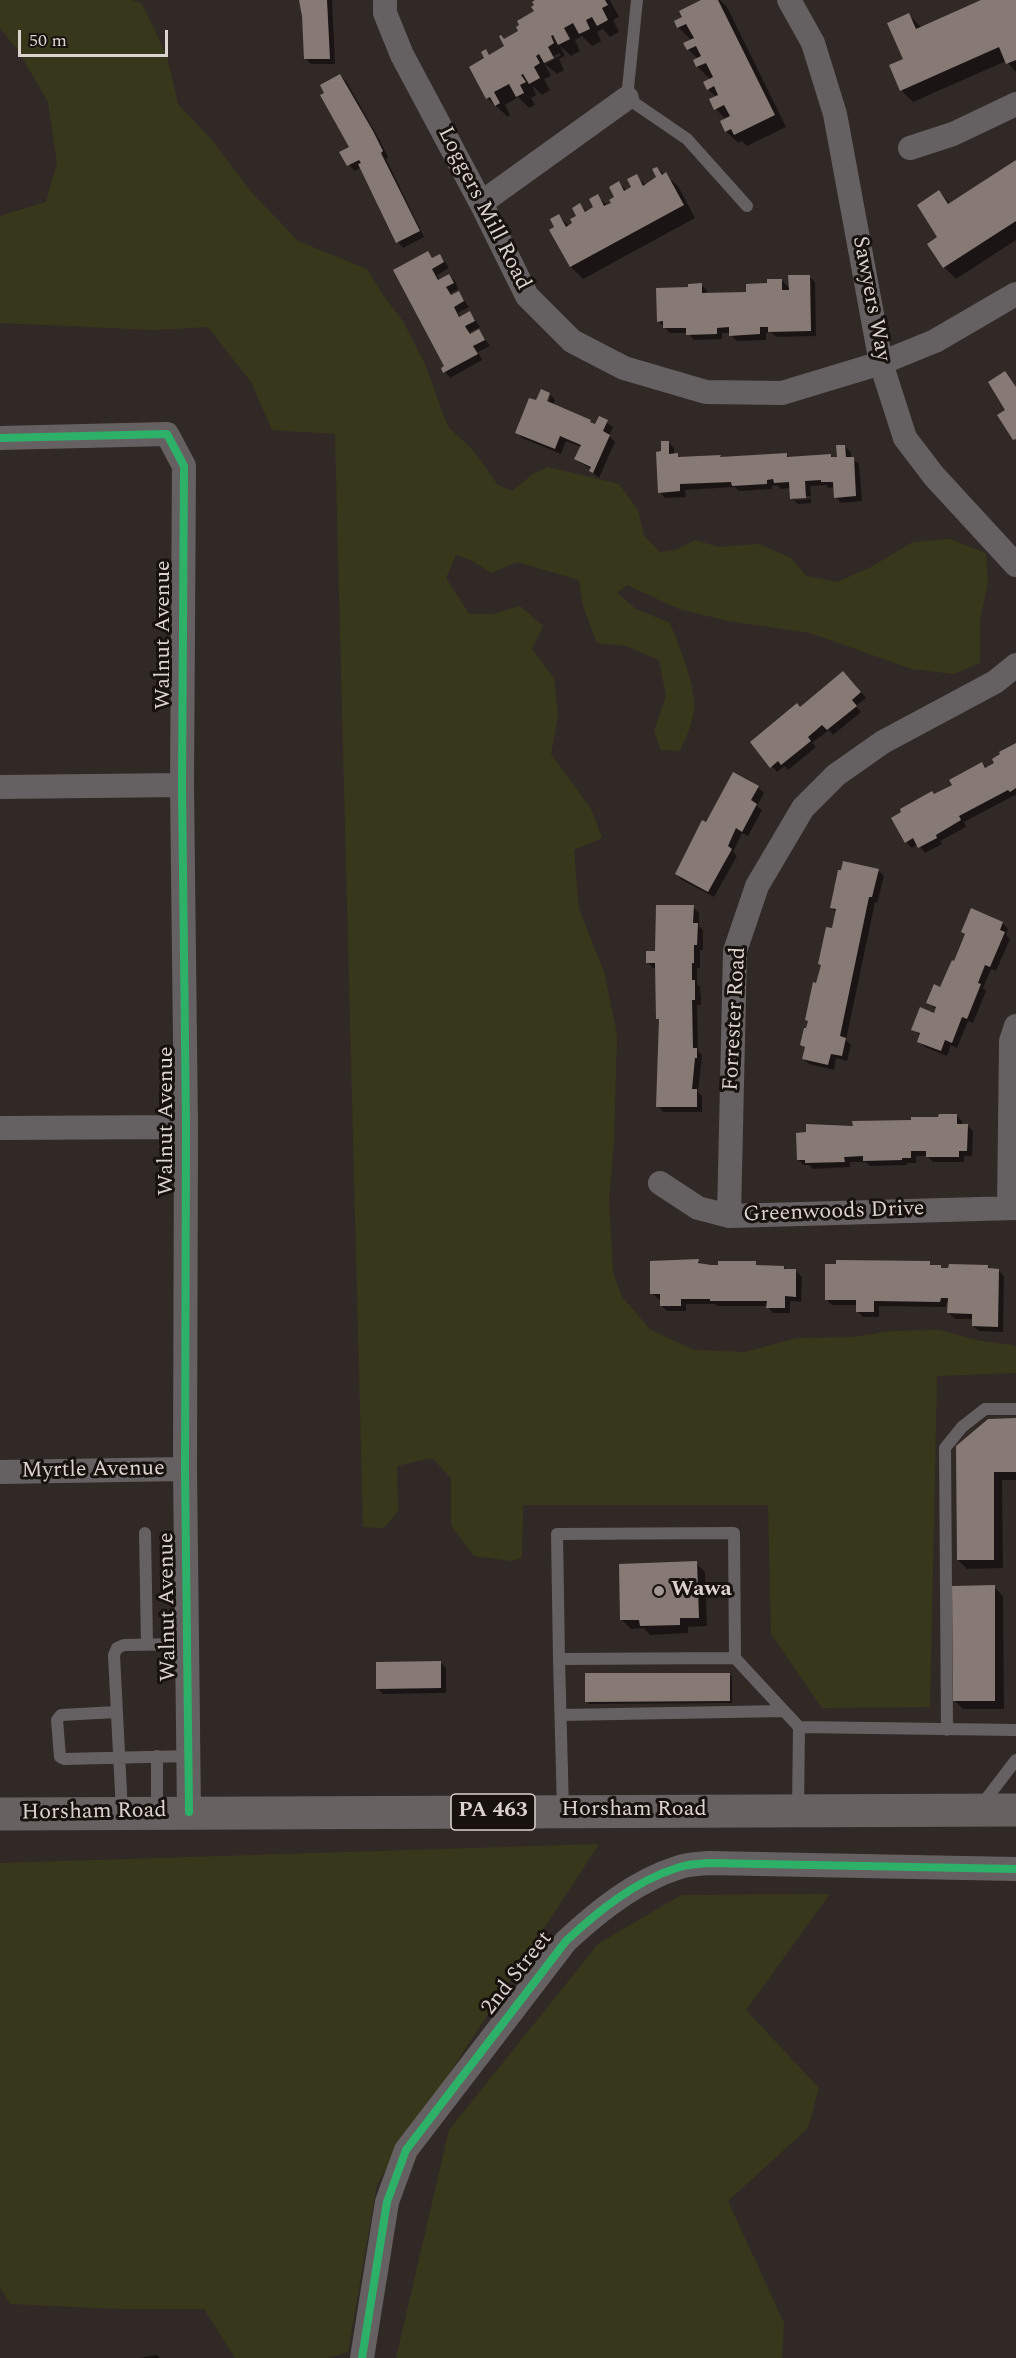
<!DOCTYPE html>
<style>
body{margin:0}
#map{position:relative;width:1016px;height:2358px;overflow:hidden;background:#312926;font-family:Spectral,serif}
canvas{display:block}
.scale{position:absolute;left:18px;top:30px;width:150px;height:27px;box-sizing:border-box;border:3px solid #dcd2ce;border-top:0;padding-left:8px;font-size:18px;line-height:21px;white-space:nowrap;color:#dcd2ce;-webkit-text-stroke:4px #18120f;paint-order:stroke}
</style>
<div id="map">
<canvas width="1016" height="2358"></canvas>
<div class="scale">50 m</div>
</div>
<script>
const ctx = document.querySelector('canvas').getContext('2d');
ctx.lineJoin = 'round';
function fill(path, color) {
  ctx.fillStyle = color;
  ctx.fill(path, 'evenodd');
}
function strokePath(path, color, width, dash) {
  ctx.strokeStyle = color;
  ctx.lineWidth = width;
  ctx.lineCap = dash ? 'butt' : 'round';
  ctx.setLineDash(dash || []);
  ctx.stroke(path);
}
function drawText(font, color, halo, rows, align = 'center') {
  ctx.font = font + ' Spectral,serif';
  ctx.lineWidth = 6;
  ctx.setLineDash([]);
  ctx.textBaseline = 'middle';
  ctx.strokeStyle = halo;
  ctx.fillStyle = color;
  for (const [text, x, y, turn = 0] of rows) {
    ctx.save();
    ctx.translate(x, y);
    ctx.rotate((+turn || 0) * Math.PI / 180);
    ctx.textAlign = isNaN(turn) ? turn : align;
    if (halo) ctx.strokeText(text, 0, 0);
    ctx.fillText(text, 0, 0);
    ctx.restore();
  }
}
fill(new Path2D(`
 M0,0h132l10,4 25,52 11,48 32,34 43,56 45,47 69,28 15,25 21,27 22,43 23,63 25,23 25,35 14,6 21,-17 15,-7 71,17 19,26 6,26 16,16 15,-2 21,-10 22,7 41,-3 32,14 15,18 31,6 34,-15 42,-25 37,-3 36,14 2,30 -8,36v44l-27,11 -41,-5 -102,-36 -82,-12 -49,-12 -52,-24 -10,8 19,16 34,14c9,23 22,53 24,78 1,17 -7,35 -14,50l-19,-1 -7,-19 12,-36 -7,-35 -33,-14 -29,-3 -14,-37 -4,-26 -62,-18 -26,11 -20,-13 -15,-5 -10,23 23,36h24l27,-8 23,20 -11,23 22,29 4,38 -7,38 40,55 11,29 -28,12 5,59 25,63 13,62 -3,106 -5,61 4,71 9,25 29,33 43,20 51,2 52,-14 56,-1 39,-6 48,-1 41,11 31,4 4,2v26l-79,3 -7,331 -108,1 -51,-74 -3,-129h-245l-1,53 -11,3 -37,-5 -23,-31v-47l-19,-20 -35,8 1,45 -14,17 -21,-1 -28,-1093 -63,-4 -21,-48 -43,-55 -54,3 -154,-7v-107l46,-14 11,-39 -9,-61 -31,-53 -17,-21z
 M599,1844l-222,340 -29,168 -20,6h-93l-31,-49h-85l-109,-5 -10,-17v-424z
 M830,1894l-84,116 73,78 -11,40 -80,73 56,122 -2,35h-386l53,-228 149,-186 83,-49z`), '#37381b');
fill(new Path2D(`
 M301,0h31l3,64h-24l-6,-6z
 M538,0h72l9,17 -6,3 6,12 -9,5 -7,-8 -6,3 4,9 -9,5 -10,-10 -7,4 5,11 -9,5 -11,-10 5,10 -6,3 5,11 -7,4 -13,-11 7,13 -7,3 6,11 -8,5 -10,-10 4,10 -5,3 4,7 -6,3 -11,-11 -13,8 5,10 -2,2 -21,-19 -1,-47 4,5 16,-9 -1,-7 15,-8 16,-20zM559,53l2,2 -15,9 -2,-3z
 M705,0h15l7,7 59,120 -39,19 -5,-5 -4,2 -12,-12v-11l-10,-11v-12l-8,-8 3,-9 -14,-14 1,-7 -10,-10 4,-8 -14,-14z
 M985,0h31v72l-10,-11 -93,41 -12,-12 8,-75 13,13z
 M340,75l6,6 33,58 9,18 -2,2 38,78 -21,11 -5,-6 -36,-75 -8,4 -13,-19 10,-4z
 M1016,161v79l-60,39 -12,-12 -5,-29v-46l12,12z
 M657,168l21,18 17,32 -112,61 -12,-12 -15,-39 3,-12 10,10 9,-9 2,-12 7,7 8,-4 2,-12 11,10 5,-2 3,-7 3,-14 8,8 6,-3 3,-12 11,10 11,-9z
 M428,253l6,6 6,-3 5,6 4,6 -12,7 3,6 9,-5 6,5 3,8 -7,4 2,3 6,-3 10,14 -11,6 3,5 9,-5 10,14 -10,5 2,3 7,-4 11,15 -12,6 4,8 -32,18 -7,-9 3,-2z
 M809,276l6,6 1,54 -40,1 -5,-5 -5,1v7l-30,1 -6,-8h-8v6l-28,1 -6,-7h-18l-12,-12 31,-32 12,-4 6,5v5l41,-1 34,-14 8,9z
 M541,391l9,4h-2l-5,13 3,1 5,-14 4,5 -2,5 38,17 4,4 4,-8 14,9 -4,9 6,6 -16,36 -8,-7 1,-2 -10,-5 -6,-6 5,-11 -15,-6 -5,13 -39,-16 -5,-6 13,-32 7,2z
 M668,442l6,6v7h3l4,4 105,-5 4,4 41,-3 3,4 4,-1 7,-11 6,5v6l8,6 3,37 -21,2 -5,-6 -1,-10 -6,1 -3,-3 -16,1 1,10 -16,1v3l16,-1v4l-13,1 -6,-6 -1,-10 -10,1 -4,-4 -5,1v3l-33,2 -4,-4 -50,3 1,7 -21,1 -5,-6 3,-40z
 M849,678l17,20 -10,8 5,6 -28,23 -4,-5 -17,13 4,4 -28,23 -3,-4 -8,6 -25,-30z
 M1016,745v51l-1,-1 -51,27 2,5 -26,14 2,3 -17,9 -7,-9 -6,4 -6,-6 29,-46 47,-33 5,5 9,-5z
 M758,787l6,6 -7,13 5,4 -14,26 -6,-3 -9,19 4,4 -23,41 -32,-17 -6,-6 31,-50z
 M878,870l6,6 -7,27 -2,-1 -29,138 5,5 -4,16 -11,-3 -2,12 -25,-6 -6,-5 3,-10 -4,-4 5,-15 15,-64 -2,-2 13,-34 4,-17 -6,-6z
 M693,907l6,6v13l4,4v20h-3v18h-3v16l3,3 1,10v8h-4l1,46 4,4 -4,37 4,4v16h-39l-5,-6 2,-86 -2,-2 -1,-50h-4l-6,-6z
 M1003,923l5,6 -2,6 4,4 -14,32 -5,-2 -8,19 3,3 -13,32 -5,-2 -11,27 -6,-3 -4,11 -22,-9 -6,-6 2,-5 -8,-7 22,-14 2,-5 -9,-7 13,-14 14,-26 11,-28 -3,-3z
 M957,1116l5,5v4h5l6,6 -1,25h-8v6h-31l-6,-6h-11v7h-9v2l-37,1 -4,-4h-16v5l-37,2 -4,-4h-5l-6,-5 56,-33z
 M698,1261l4,4 17,2 36,-4 4,4h25l3,4h9l6,6 -1,25 -11,-1v12h-17l-6,-7h-49l-3,-2h-29v7h-19l-6,-6v-6h-3l-6,-6z
 M929,1263l5,4h6l3,3 45,-4 3,4h7l6,6 -1,56 -24,-1 -6,-5v-7h-18l-6,-6v-10h-3v4l-67,-1v11h-16l-6,-6v-6h-25l-6,-6z
 M1016,1420v60h-14l1,88 -36,1 -9,-9 -1,-114z
 M696,1563l9,9 2,54 -19,1v6l-38,2 -6,-7 -13,1 -9,-9z
 M994,1587l9,9 1,113h-41l-9,-9z
 M440,1662l6,6v25l-63,1 -5,-5z
 M730,1674l2,3v26l-143,1 -2,-3z
 M157,2355l3,3h-22z`), '#0007');
fill(new Path2D(`
 M299,0h28l3,59h-26l-2,-43z
 M535,0h70l3,5 -6,3 6,12 -11,6 -5,-9 -6,3 4,9 -11,5 -6,-11 -9,5 6,11 -12,6 -5,-10 -2,1 3,7 -6,4 6,11 -10,5 -5,-9 -3,2 4,7 -6,4 6,11 -11,6 -6,-10 -2,1 5,7 -6,3 4,8 -8,4 -7,-13 -15,8 6,11 -5,3 -5,-9 -4,2 -17,-32 15,-9 -3,-6 5,-3 3,6 15,-9 -5,-10 2,-1 3,4 14,-8 -2,-4 3,-2 -2,-4 17,-10 -3,-4 3,-2 -2,-3z
 M701,0h17l57,115 -41,20 -3,-6 -6,3 -5,-11 10,-5 -6,-11 -10,5 -5,-11 9,-4 -4,-9 -7,4 -4,-8 10,-5 -7,-14 -10,4 -3,-7 8,-4 -5,-10 -9,4 -4,-7 11,-5 -8,-14 -9,4 -3,-7 8,-4 -3,-6z
 M981,0h35v60l-10,4 -7,-17 -99,44 -11,-26 14,-6 -16,-36 22,-10 7,16z
 M340,74l33,57 10,20 -2,2 39,78 -24,12 -38,-79 3,-1 -2,-3 -12,6 -8,-14 10,-5 -29,-52 4,-2 -4,-8z
 M1016,160v61l-73,47 -16,-24 10,-7 -20,-32 22,-15 9,14z
 M657,167l5,8 4,-3 18,33 -114,62 -21,-37 5,-3 -4,-8 9,-5 7,13 6,-4 -2,-4 6,-3 -4,-8 8,-5 5,9 8,-5 -4,-8 9,-5 6,12 7,-3 -2,-3 5,-3 -5,-10 10,-6 5,10 7,-4 -4,-8 10,-5 6,12 13,-9 -4,-8z
 M428,251l4,7 8,-4 4,8 -12,7 6,11 11,-6 5,9 -8,4 5,8 8,-4 5,10 -10,6 5,10 11,-6 5,10 -10,5 1,2 4,6 9,-5 6,11 -12,6 5,8 -35,19 -2,-5 3,-2 -51,-96z
 M788,275h22l1,56 -43,1v-5h-8v7l-31,2v-9l-12,1v6l-31,1v-7h-23v-7l-6,1 -1,-34 32,-1v-3l14,-1v10l44,-1v-8l21,-1v-4h15v11h7z
 M1005,371l11,16v52l-3,1 -16,-25 8,-5 -17,-28z
 M541,389l9,4 -3,8 44,19 -1,2 5,2 4,-8 9,4 -5,11 7,4 -17,38 -4,-2 2,-4 -17,-8 7,-14 -21,-9 -5,13 -40,-16 14,-35 7,2z
 M661,441h8v13l9,-1v4l43,-2 -1,2 67,-4v4l44,-3v3h6l-1,-12h9l1,12h8l2,39 -22,2 -1,-16h-12v-2l-16,1 1,17 -16,1 -1,-17 -15,1 -1,-4 -6,1v4l-35,2 -1,-4 -51,2v7l-22,2 -2,-41 5,-1z
 M843,671l18,21 -9,8 5,6 -30,24 -5,-5 -14,12 3,4 -30,24 -3,-4 -8,7 -20,-26 47,-39 3,4z
 M1016,743v45l-6,4 -2,-2 -49,26 2,4 -25,15 1,3 -19,10 -5,-10 -8,5 -14,-25 10,-6 -1,-3 32,-18 2,3 18,-9 -3,-5 33,-18 3,6 9,-5 -2,-4 8,-5 -1,-2z
 M733,772l26,14 -8,14 6,4 -15,28 -6,-4 -8,18 4,3 -24,43 -33,-18 27,-54 4,2z
 M843,861l36,8 -7,28h-3l-29,139 6,2 -4,18 -11,-2 -3,11 -26,-6 3,-12 -5,-2 4,-17h2l2,-7 -3,-1 8,-38 3,1 5,-18 -3,-1 8,-37 6,1 4,-19 -6,-1 8,-38h3z
 M656,905h38l-1,18h5l-1,22h-3v18h-2v17h3v20h-3l1,48h4v10h-2l-3,31h5v18h-41l3,-88h-3l-1,-56h-9v-12h9z
 M971,908l32,14 -3,8 5,2 -15,35 -5,-2 -7,18 3,1 -14,35 -5,-2 -10,26 -7,-3 -4,11 -24,-9 3,-9 -9,-3 9,-23 14,6 2,-6 -10,-4 8,-19 6,3 12,-27 2,1 11,-27 -4,-2z
 M939,1114h18v10h11l-1,27h-8v6h-33v-6h-15v7h-9v2l-39,1v-5l-19,1 1,5 -40,1v-3h-8l-1,-27 10,-1v-8l47,2 -1,-5 59,-1v-3h27z
 M699,1259l-1,4 13,2h7v-4h38v4l28,1v3h12v28l-11,-1v12h-19l1,-7h-57v-2h-29v7h-21v-12h-10v-33z
 M836,1260l94,1v4h11v3h7l1,-4 39,1v3l11,1 -1,58 -26,-1v-12l-25,-1 1,-15h-7l-1,4 -66,-1v11h-18v-12h-31v-36h11z
 M1016,1418v54h-22v88h-37l-1,-114 32,-27z
 M697,1561l2,57h-19v7l-40,1 -1,-6h-19l-1,-56z
 M995,1585v116h-42l-1,-115z
 M441,1661v27l-65,1v-27z
 M585,1673h145v28l-145,1z`), '#877a75');
strokePath(new Path2D(`
 M637,0l-10,98 60,41 60,67
 M145,1533l2,112
 M559,1659l-2,-125 177,-1 1,125
 M116,1712l-55,3 -4,5 3,37 4,2 125,-3
 M561,1715l223,-4
 M947,1730l-2,-282 17,-21 23,-18h31
 M157,1756v56
 M980,1807l36,-47
 M563,1810l-4,-151 176,-1 64,69 217,3
 M798,1810l1,-83
 M122,1812l-8,-157 3,-7 7,-3 63,-1`), '#656162', 12);
strokePath(new Path2D(`
 M385,0v13l17,42 79,148 46,93 45,45 52,27 82,24 76,1 99,-30 54,-22 81,-47
 M789,0l24,43 22,71 46,249 24,75 29,38 82,89
 M910,148l43,-14 63,-30
 M481,203l146,-105
 M0,438l167,-4 17,32 -2,319 4,342 -1,342 4,343
 M0,787l182,-2
 M0,1128l186,-1
 M660,1183l38,25 31,8 287,-8
 M1009,1208l2,-167 5,-15
 M729,1216l6,-265 22,-65 46,-78 33,-33 47,-33 112,-60 21,-17
 M0,1472l185,-3
 M362,2358l25,-156 19,-52 160,-209c31,-29 69,-60 111,-73 10,-4 21,-4 32,-5l307,6`), '#656162', 24);
strokePath(new Path2D(`
 M0,1814l1016,-4`), '#676162', 33);
strokePath(new Path2D(`
 M0,438l167,-4 17,32 -2,319 4,342 -1,342 4,343
 M362,2358l25,-156 19,-52 160,-209c31,-29 69,-60 111,-73 10,-4 21,-4 32,-5l307,6`), '#2db169', 8);
for (const [x, y, r, color] of [
 [659,1591,6,"#a09793"]
]) {
  const dot = new Path2D();
  dot.arc(x, y, r, 0, 2 * Math.PI);
  ctx.fillStyle = color;
  ctx.fill(dot);
  strokePath(dot, '#18120f', 2);
}
for (const [x, y, w] of [
 [493,1812,84]
]) {
  const box = new Path2D();
  box.roundRect(x - w / 2, y - 18, w, 36, 4.5);
  ctx.fillStyle = '#18120f';
  ctx.fill(box);
  strokePath(box, '#dcd2ce', 1.5);
}
drawText('bold 21px', '#dcd2ce', null, [
 ["PA 463",493,1812]
]);
drawText('22px', '#dcd2ce', '#18120f', [
 ["Loggers Mill Road",483,209,63],
 ["Sawyers Way",870,299,79],
 ["Walnut Avenue",165,635,-90],
 ["Forrester Road",736,1019,-87],
 ["Walnut Avenue",168,1121,-90],
 ["Greenwoods Drive",834,1213,-2],
 ["Myrtle Avenue",93,1471,-1],
 ["Walnut Avenue",169,1607,-91],
 ["Horsham Road",634,1811],
 ["Horsham Road",94,1813,-1],
 ["2nd Street",518,1974,-52]
]);
drawText('bold 22px', '#dcd2ce', '#18120f', [
 ["Wawa",671,1591]
], 'left');
</script>
